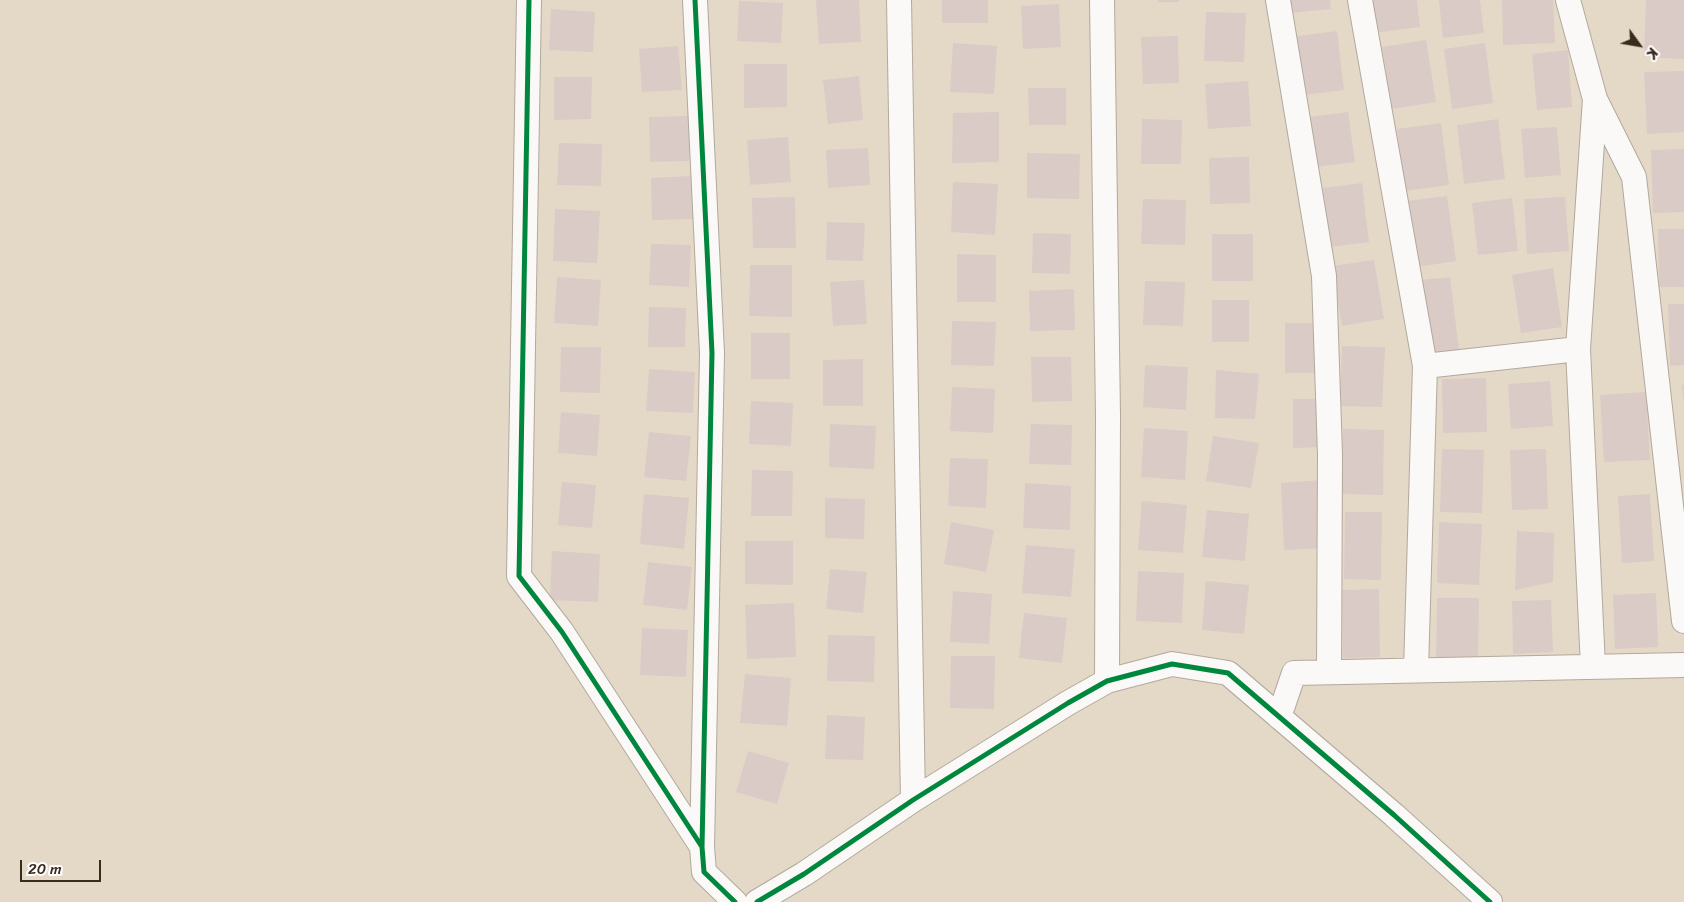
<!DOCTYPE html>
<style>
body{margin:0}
#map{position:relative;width:1684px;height:902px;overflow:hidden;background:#e4d9c7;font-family:Sriracha,sans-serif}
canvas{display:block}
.north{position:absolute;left:1614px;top:20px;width:50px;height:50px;-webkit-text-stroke:4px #fff;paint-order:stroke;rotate:122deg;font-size:14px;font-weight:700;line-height:20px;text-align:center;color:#3b2a1e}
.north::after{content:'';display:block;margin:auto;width:18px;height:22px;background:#3b2a1e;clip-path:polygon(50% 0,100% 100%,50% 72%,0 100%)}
.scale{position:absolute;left:20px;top:860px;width:81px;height:22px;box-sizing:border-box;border:2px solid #3b2a1e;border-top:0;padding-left:6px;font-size:15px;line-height:18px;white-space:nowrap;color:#3b2a1e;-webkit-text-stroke:4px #fff;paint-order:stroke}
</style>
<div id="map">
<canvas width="1684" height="902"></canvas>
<div class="north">K</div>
<div class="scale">20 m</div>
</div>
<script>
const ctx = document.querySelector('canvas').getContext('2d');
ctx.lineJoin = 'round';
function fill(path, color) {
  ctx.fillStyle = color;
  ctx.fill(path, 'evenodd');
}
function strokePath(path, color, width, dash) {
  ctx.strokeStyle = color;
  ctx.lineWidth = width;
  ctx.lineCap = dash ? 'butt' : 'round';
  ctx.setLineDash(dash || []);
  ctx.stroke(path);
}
fill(new Path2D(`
 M816,0h43l2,42 -42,2z
 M942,0h46v23h-46z
 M1158,0h21v2h-21z
 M1289,0h41l1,9 -41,4z
 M1369,0h48l3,27 -47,6z
 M1439,0h41l4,33 -41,5z
 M1502,0h51l2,43 -52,2z
 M1646,0h38v59l-40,-2z
 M739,1l44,2 -2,40 -44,-2z
 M1059,4l2,43 -38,2 -2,-43z
 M551,9l44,3 -2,40 -44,-2z
 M1206,12l40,1 -2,49 -40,-1z
 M1337,31l7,59 -40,5 -7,-59z
 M1178,36l1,47 -36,1 -2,-47z
 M1426,40l10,62 -44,7 -10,-62z
 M953,43l44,3 -3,48 -44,-2z
 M1485,43l8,60 -41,6 -8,-60z
 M678,46l4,44 -40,2 -3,-43z
 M1568,50l4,57 -35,3 -5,-56z
 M744,64h43v43l-43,1z
 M1684,71v61l-37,2 -3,-62z
 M859,76l4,44 -35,4 -5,-44z
 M554,77h38l-1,42 -37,1z
 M1248,81l3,45 -43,3 -3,-45z
 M1028,88h38v37h-37z
 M999,112v50l-47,1 1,-50z
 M1348,112l7,50 -38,5 -7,-50z
 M689,116v45l-39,1 -1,-45z
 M1142,119l40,1 -1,44h-40z
 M1498,119l7,60 -41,5 -7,-59z
 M1441,123l8,62 -44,6 -8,-62z
 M1557,127l4,48 -36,3 -4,-49z
 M788,137l3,45 -41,3 -3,-45z
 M559,143l43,1 -1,42 -44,-1z
 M868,148l2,37 -42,3 -2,-38z
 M1684,149v63l-31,1 -2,-63z
 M1027,153l53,1 -1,45 -52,-1z
 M1249,157l1,46 -40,1 -1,-46z
 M691,176l2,43 -41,1 -1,-42z
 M953,182l45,2 -3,51 -44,-3z
 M1362,183l7,59 -39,5 -7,-59z
 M1447,196l9,65 -39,6 -10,-66z
 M795,197l1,51h-43l-1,-50z
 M1565,197l4,54 -42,3 -3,-55z
 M1512,198l6,53 -40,4 -6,-52z
 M1143,199l43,1 -1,45 -44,-1z
 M555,209l45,2 -3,52 -44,-2z
 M827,222l38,1 -2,38 -37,-1z
 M1658,229h26v58h-25z
 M1033,233l38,1 -1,40 -38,-1z
 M1212,234h41v47h-41z
 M651,244l40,1 -2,42 -40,-2z
 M957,254l39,1v47h-39z
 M1374,260l10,59 -42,7 -10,-60z
 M750,265h42v52l-43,-1z
 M1553,268l9,59 -41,6 -9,-58z
 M557,277l44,3 -3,46 -44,-3z
 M1450,277l9,73 -30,3 -9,-73z
 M864,280l3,44 -34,2 -3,-44z
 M1145,281l40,1 -2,44 -40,-1z
 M1074,289l1,41 -45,1 -1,-40z
 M1212,300h37v42h-37z
 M1668,304h16v61l-14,1z
 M649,307l37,1 -1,39h-37z
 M952,321l44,1 -2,44 -43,-1z
 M1285,323h33l1,50h-34z
 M751,333h39v46h-39z
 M1342,346l43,1 -3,60 -42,-1z
 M561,347h40l-1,46 -40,-1z
 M1031,357h40l1,44 -40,1z
 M863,359v47h-40v-46z
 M1145,365l43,2 -2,43 -43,-3z
 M649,369l46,3 -2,41 -47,-2z
 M1216,370l43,4 -4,45 -40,-1z
 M1486,378l1,54 -44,1 -1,-54z
 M1550,381l3,45 -42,3 -3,-45z
 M1682,385h2v14h-1z
 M952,387l43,2 -2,44 -43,-2z
 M1646,392l4,68 -46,2 -4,-67z
 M1293,399h28v48l-28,1z
 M751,401l42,2 -2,43 -42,-2z
 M561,412l39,3 -3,41 -39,-3z
 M830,424l46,2 -2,43 -45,-2z
 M1031,424l41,1 -1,40 -42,-1z
 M1144,428l44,3 -3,49 -44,-3z
 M1343,429l41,1 -1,65 -41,-1z
 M649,432l42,4 -5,45 -42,-4z
 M1213,436l46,7 -8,45 -45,-7z
 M1442,449l42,1 -2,63 -42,-1z
 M1546,449l2,60 -36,1 -2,-60z
 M950,458l38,1 -2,49 -38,-2z
 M752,470l41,1 -1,45h-41z
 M1322,480l4,68 -42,2 -3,-67z
 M562,482l34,3 -4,43 -34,-3z
 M1025,483l46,3 -1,44 -47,-2z
 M644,494l45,4 -5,51 -44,-5z
 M1650,494l4,67 -32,2 -4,-67z
 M825,498l40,1 -1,40 -39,-1z
 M1142,501l45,4 -4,48 -45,-3z
 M1207,510l42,4 -4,47 -43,-4z
 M1345,512h37l-1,68 -37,-1z
 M951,522l43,8 -8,42 -42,-8z
 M1439,522l43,2 -3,61 -42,-2z
 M1517,531l37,2 -1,49 -38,8z
 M745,541h48v44l-48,-1z
 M1026,545l49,4 -4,48 -49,-4z
 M552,551l48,3 -2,48 -48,-2z
 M648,562l44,5 -5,43 -44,-5z
 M830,569l37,3 -4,41 -37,-4z
 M1138,571l46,2 -2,50 -46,-2z
 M1206,581l43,4 -5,49 -42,-4z
 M1379,589l1,68 -37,1 -1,-68z
 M953,591l39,3 -3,50 -39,-2z
 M1656,593l2,54 -43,2 -2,-54z
 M1437,598h42l-1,64h-42z
 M1551,600l2,52 -40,2 -1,-53z
 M794,603l2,54 -49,2 -2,-54z
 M1024,613l43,5 -5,45 -43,-5z
 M642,628l46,2 -2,47 -46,-2z
 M828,635l47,1 -1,46 -47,-1z
 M951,656h44l-1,53 -44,-1z
 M745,674l46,4 -4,48 -47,-3z
 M827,715l38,2 -2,43 -38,-1z
 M748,751l41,12 -12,41 -41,-12z`), '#dacbc7');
const street = new Path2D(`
 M529,0l-10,576 43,56 140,215 2,25 31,30
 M695,0l17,353 -10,494
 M899,0l14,800
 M1102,0l6,415 -1,266
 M1278,0l46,276 6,179 -1,217
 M1360,0l65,366 -9,304
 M1568,0l27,99 -17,250 15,318
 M1596,101l38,76 50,444
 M1425,366l153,-17
 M1279,717l15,-44 390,-8
 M757,902l47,-28 109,-74 155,-97 39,-22 65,-17 56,9 166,142 96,87`);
strokePath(street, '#b1a99d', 26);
strokePath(street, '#fbf9f7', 24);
strokePath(new Path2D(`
 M529,0l-10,576 43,56 140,215 2,25 31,30
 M695,0l17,353 -10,494
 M757,902l47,-28 109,-74 155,-97 39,-22 65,-17 56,9 166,142 96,87`), '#00873e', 5);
</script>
